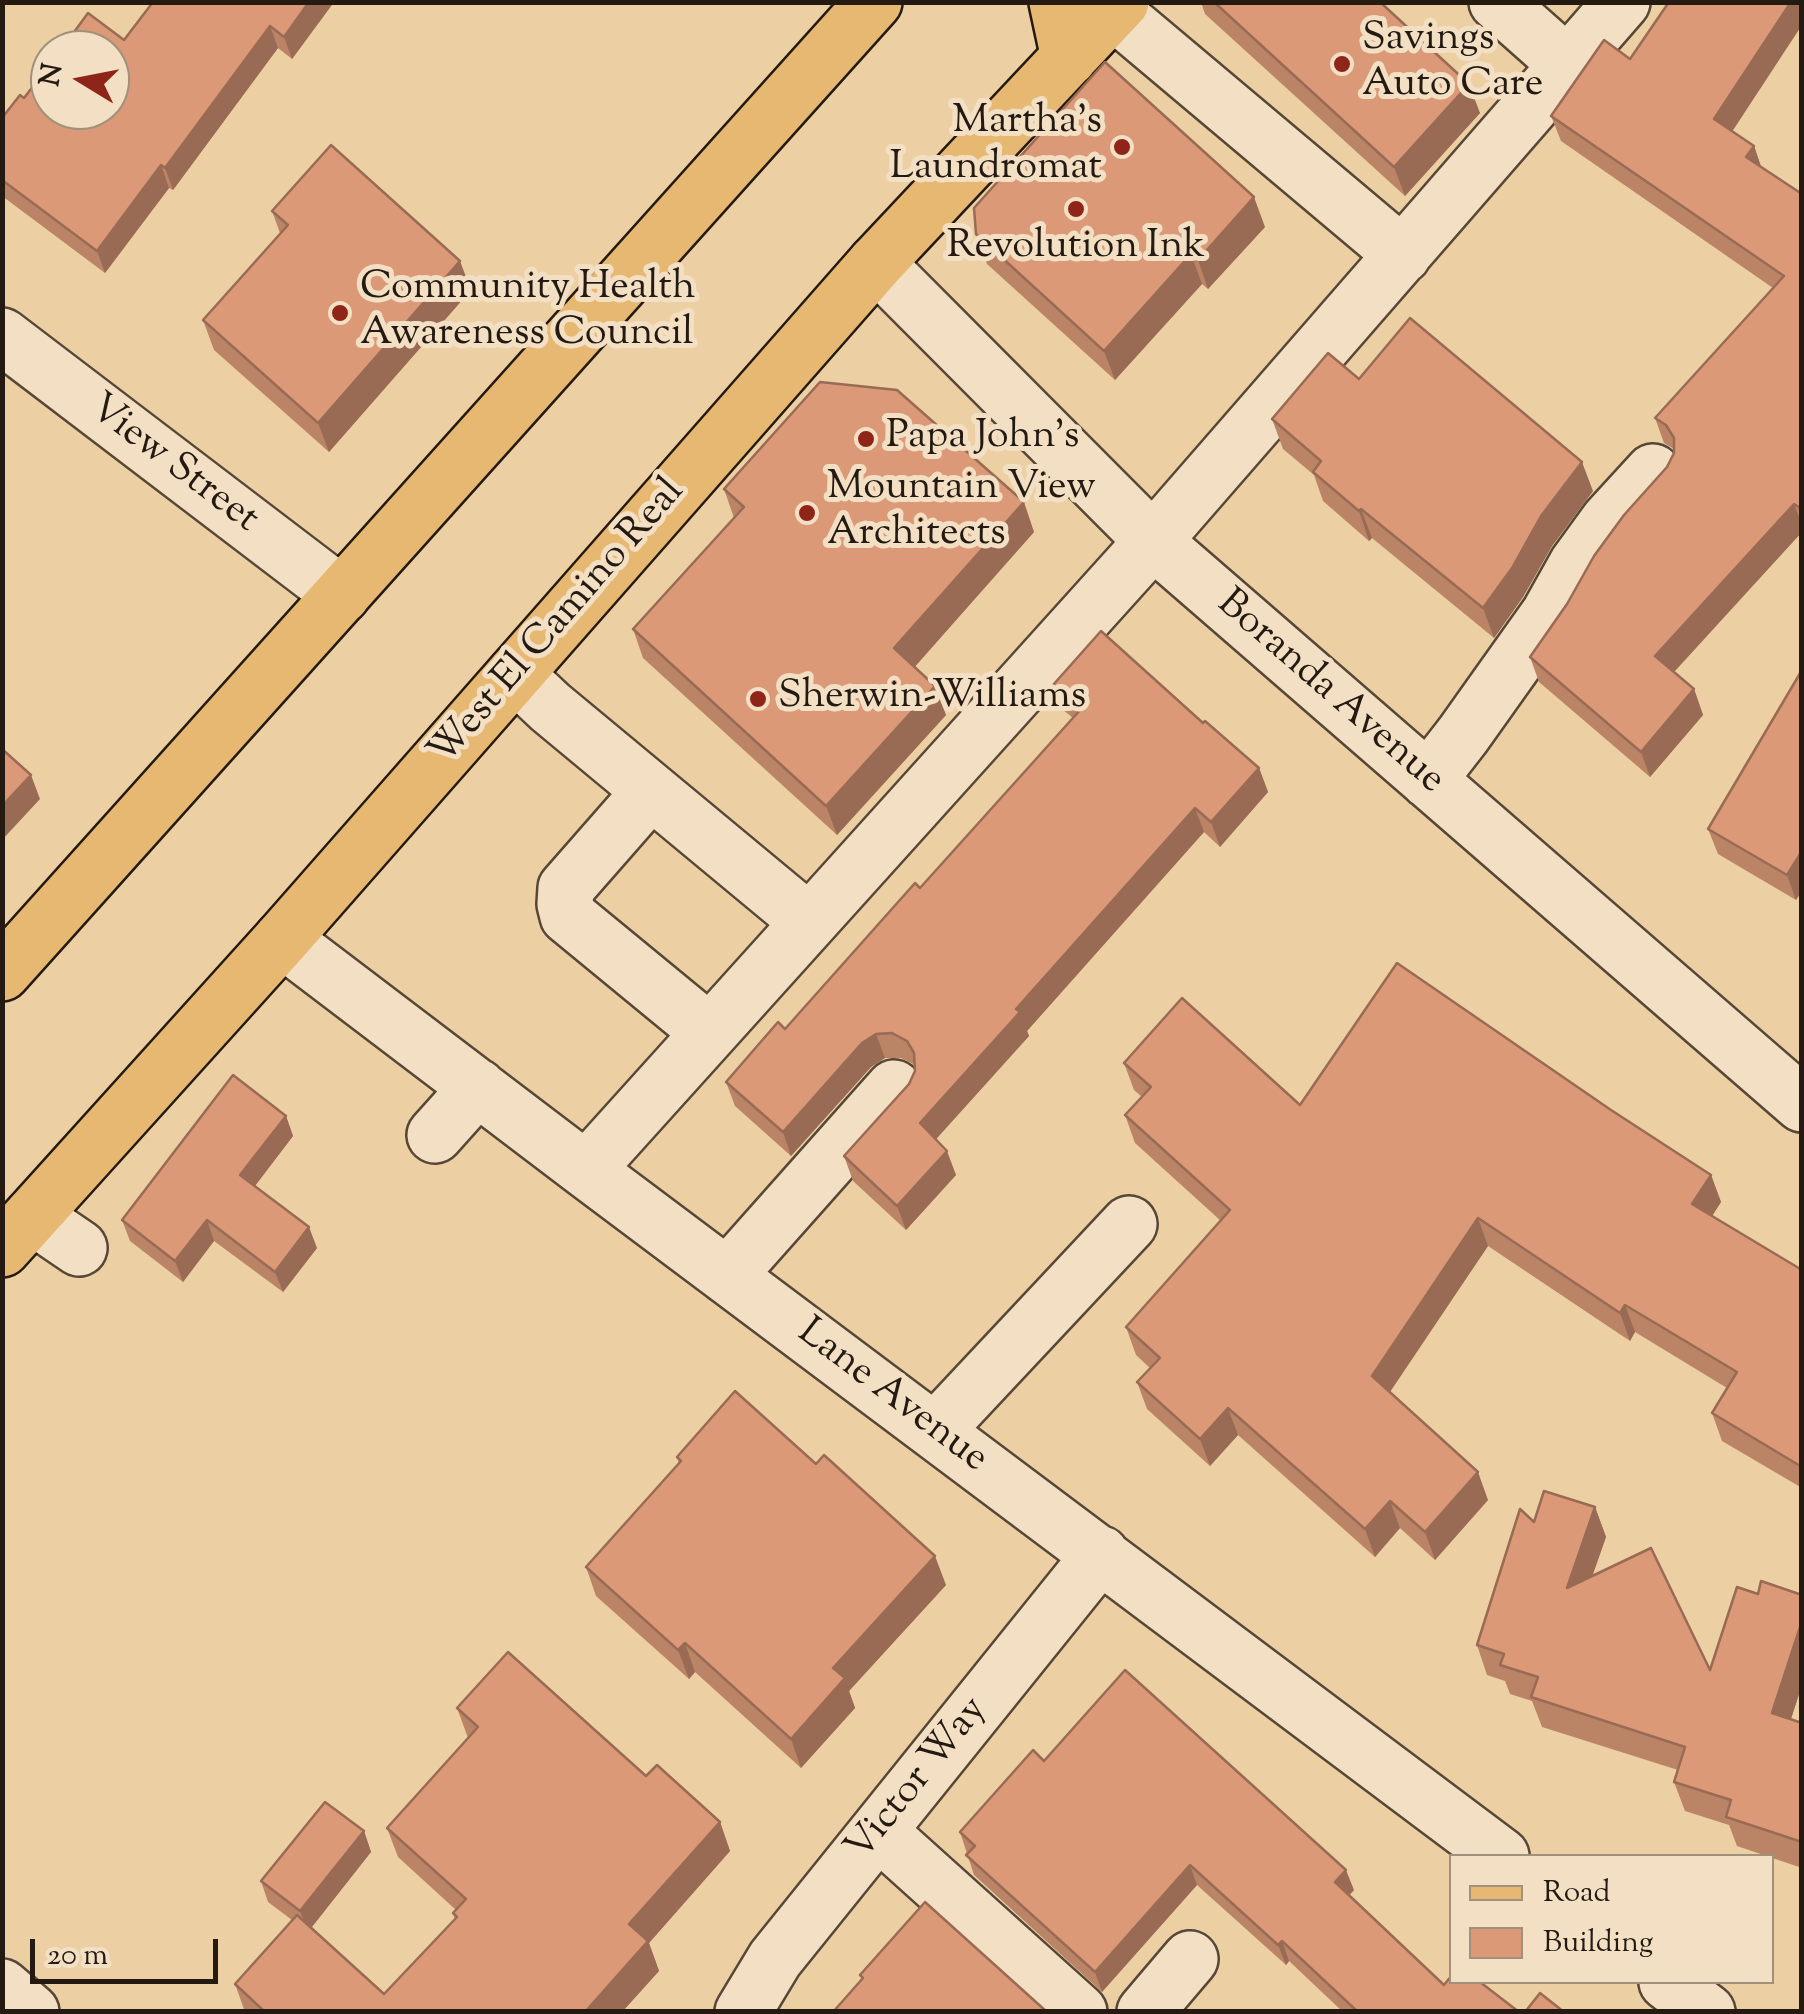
<!DOCTYPE html>
<style>
body{margin:0}
#map{position:relative;width:1804px;height:2014px;overflow:hidden;background:#edcfa4;font-family:"Sorts Mill Goudy",serif}
canvas{display:block}
.frame{position:absolute;inset:0;border:5px solid #241a11;pointer-events:none}
.legend{position:absolute;left:1449px;top:1854px;width:325px;height:130px;box-sizing:border-box;background:#f3e0c4;border:2px solid #a0917c;margin:0;padding:12px 18px;list-style:none;font-size:30px;color:#241a11}
.legend li{display:flex;align-items:center;gap:20px;height:50px}
.legend b{width:50px;border:2px solid #a0917c}
.north{position:absolute;left:30px;top:30px;width:100px;height:100px;box-sizing:border-box;background:#f3e0c4;border:2px solid #a0917c;border-radius:50%;rotate:280deg;font-size:28px;font-weight:700;line-height:40px;text-align:center;color:#241a11}
.north::after{content:'';display:block;margin:auto;width:35px;height:45px;background:#8f2418;clip-path:polygon(50% 0,100% 100%,50% 72%,0 100%)}
.scale{position:absolute;left:30px;top:1939px;width:188px;height:45px;box-sizing:border-box;border:5px solid #241a11;border-top:0;padding-left:12px;font-size:30px;line-height:35px;white-space:nowrap;color:#241a11;-webkit-text-stroke:8px #f3e0c4;paint-order:stroke}
</style>
<div id="map">
<canvas width="1804" height="2014"></canvas>
<div class="frame"></div>
<ul class="legend">
<li><b style="height:12px;background:#e6b872"></b>Road</li>
<li><b style="height:28px;background:#db9978"></b>Building</li>
</ul>
<div class="north">N</div>
<div class="scale">20 m</div>
</div>
<script>
const ctx = document.querySelector('canvas').getContext('2d');
ctx.lineJoin = 'round';
function strokePath(path, color, width, dash) {
  ctx.strokeStyle = color;
  ctx.lineWidth = width;
  ctx.lineCap = dash ? 'butt' : 'round';
  ctx.setLineDash(dash || []);
  ctx.stroke(path);
}
function fill(path, color) {
  ctx.fillStyle = color;
  ctx.fill(path, 'evenodd');
}
function drawText(font, color, halo, rows, align = 'center') {
  ctx.font = font + ' "Sorts Mill Goudy",serif';
  ctx.lineWidth = 10;
  ctx.setLineDash([]);
  ctx.textBaseline = 'middle';
  ctx.strokeStyle = halo;
  ctx.fillStyle = color;
  for (const [text, x, y, turn = 0] of rows) {
    ctx.save();
    ctx.translate(x, y);
    ctx.rotate((+turn || 0) * Math.PI / 180);
    ctx.textAlign = isNaN(turn) ? turn : align;
    if (halo) ctx.strokeText(text, 0, 0);
    ctx.fillText(text, 0, 0);
    ctx.restore();
  }
}
const minor = new Path2D(`
 M1497,2l71,63
 M1113,11l290,244
 M876,263l277,278 649,563
 M2,336l340,259
 M515,674l35,33 259,215
 M1428,780l35,-45 86,-121 28,-50 32,-44 44,-48
 M651,791l-85,97 -1,16 3,12 141,116
 M282,939l304,231 915,686
 M435,1135l43,-48
 M586,1170l567,-629 469,-539
 M32,1216l47,32
 M727,1276l167,-188
 M935,1431l194,-207
 M878,1831l201,181
 M1667,1982l40,30
 M2,1987l29,25
 M743,2012l32,-53 326,-405
 M1145,2012l45,-53`);
const major = new Path2D(`
 M1057,2l12,56
 M2,973l872,-971
 M2,1249l280,-310 594,-676 245,-261`);
strokePath(minor, '#564736', 60);
strokePath(major, '#241a11', 60);
strokePath(minor, '#f3e0c4', 55);
strokePath(major, '#e6b872', 55);
fill(new Path2D(`
 M334,2l-42,57 -14,-11 -105,142 -4,-2 -64,85 -103,-77v-78l22,-20 100,-58z
 M1201,2h179l100,111 -75,83 -200,-182z
 M1551,116l181,15 22,15 7,21 41,27v338l-129,140 21,17 9,26 -53,62 -111,-95 -9,-25 137,-190 7,-14v-4l-10,-6 -9,-25 118,-130 -212,-147z
 M272,211l199,79 -142,162 -115,-102 -11,-30 77,-87z
 M1265,227l-57,62 -6,-5 -87,96 -128,-116 -11,-30z
 M1359,379l234,112 -41,55 -29,51 -29,41 -122,-100 -3,3 -46,-40 -9,-26 -31,-26 -11,-30z
 M724,489l310,43 -120,135 32,48 -109,120 -194,-177 -10,-29 101,-111z
 M1802,670l-6,230 -78,-46 -10,-25z
 M1053,685l150,38 56,45 9,24 -48,55 -16,-15 -177,199 2,5 -93,103 20,36 -50,55 -53,-49 -9,-25 65,-72 6,-13v-6l-14,-7h-16l-14,9 -80,89 -56,-50 -9,-24 59,-53 135,-141 153,-170 -11,-9z
 M1124,1063l176,42 311,5 100,65 10,27 -9,14 90,54v218l-80,-47 -10,-28 15,-25 -92,-56 -5,9 -142,-95 -99,146 99,108 -53,60 -35,-32 -25,29 -137,-122 -28,31 -63,-57 -10,-27 13,-14 -14,-13 -10,-28 95,-106 -86,-78 -10,-28 17,-18 -8,-7z
 M286,1116l7,20 -38,50 62,62 -34,44 -69,-51 -31,41 -53,-41 -8,-21z
 M677,1457l269,128 -97,106 6,17 -54,60 -106,-96 -6,7 -93,-83 -10,-29 93,-104z
 M1595,1507l11,30 -14,39 118,94 48,-76 44,1v90l-11,34 11,4v145l-65,-22 -8,-21 -44,-14 -11,-29 4,-12 -136,-43 -10,-26 -22,-7 -5,-13 -18,-6 -10,-30 57,-123z
 M457,1708l189,68 74,46 10,29 -81,92 10,28 -37,41h-377l-10,-28 57,-64 -24,-18 -7,-21 103,-50 7,21 -60,76 73,66 71,-75 -2,-6 3,-3 -58,-53 -11,-29 81,-90z
 M1044,1761l310,129 -5,5 95,90 75,27h-176l-54,-51 -3,4 -89,-80 -95,107 -128,-117 -14,-43z`), '#bc8467');
fill(new Path2D(`
 M309,2h25l-42,57 -8,-22z
 M1791,2h11v23l-78,119 -10,-25z
 M270,26l8,22 -105,142 -8,-22z
 M1469,84l11,29 -75,83 -11,-29z
 M1754,146l9,26 -17,-15z
 M161,165l8,23 -64,85 -8,-22z
 M1254,197l11,30 -57,62 -10,-29z
 M1191,254l11,30 -87,96 -11,-29z
 M460,261l11,29 -142,162 -11,-29z
 M1582,462l11,29 -41,55 -29,51 -29,41 -11,-30 58,-92z
 M1024,502l10,30 -129,146 -11,-30z
 M1794,504l8,21v7l-137,150 -10,-26z
 M1361,509l11,29 -3,3 -10,-30z
 M935,686l11,29 -109,120 -11,-29z
 M1694,689l9,26 -53,62 -9,-25z
 M1259,768l9,24 -48,55 -9,-25z
 M31,775l9,24 -38,41v-34z
 M1195,808l9,24 -177,199 2,5 -100,111 -9,-24 96,-114z
 M1802,851v40l-6,9 -9,-25z
 M876,1034l9,24 -14,9 -80,89 -8,-24 79,-89z
 M286,1116l7,20 -45,59 -8,-20z
 M947,1151l9,24 -50,55 -9,-24z
 M1711,1175l10,27 -19,30 -10,-28z
 M1478,1218l10,28 -106,158 -10,-28z
 M207,1220l7,21 -31,41 -8,-21z
 M309,1227l8,21 -34,44 -8,-20z
 M1625,1305l10,27 -5,9 -10,-28z
 M1228,1408l10,27 -28,31 -10,-27z
 M1478,1472l10,28 -53,60 -10,-28z
 M1390,1501l10,27 -25,29 -10,-28z
 M1595,1507l11,30 -28,80 -11,-29z
 M935,1556l11,29 -97,106 6,17 -54,60 -10,-29 42,-71z
 M1802,1621v64l-19,58 -11,-30z
 M685,1643l10,29 -6,7 -11,-29z
 M720,1822l10,29 -81,92 10,28 -37,41h-37l44,-88z
 M364,1831l7,21 -63,80 -8,-21z
 M1190,1865l7,20 -95,107 -7,-20z
 M1346,1870l8,20 -11,12 -8,-20z
 M1282,1941l7,20 -3,4 -8,-20z`), '#996b54');
const building = new Path2D(`
 M153,2h156l-25,35 -14,-11 -105,142 -4,-3 -64,86 -95,-71v-62l18,-23 4,3 26,-34v46h60v-60h-49l27,-37 36,27z
 M1214,2h166l89,82 -75,83z
 M1669,2h122l-77,117 40,27 -8,11 56,37v315l-8,-5 -139,152 39,33 -53,63 -111,-95 37,-53 27,-48 30,-41 43,-48 7,-14v-15l-8,-13 -11,-7 129,-142 -233,-160 53,-76 26,19z
 M1105,62l149,135 -56,63 -7,-6 -87,97 -128,-117 -2,-26z
 M331,145l129,116 -142,162 -115,-103 85,-95 -16,-14z
 M1410,318l172,144 -41,54 -29,52 -29,40 -122,-99 -2,2 -46,-39 8,-11 -49,-42 56,-66 31,26z
 M820,382l77,8 127,112 -130,146 41,38 -109,120 -193,-177 111,-122 -20,-18z
 M1101,631l102,92 2,-2 54,47 -48,54 -16,-14 -179,201 4,3 -100,111 27,28 -50,55 -53,-50 65,-72 6,-13 -1,-18 -7,-12 -15,-8 -16,1 -14,9 -79,89 -57,-50 52,-60 7,7 130,-146 5,5 161,-179 -28,-24z
 M1802,670v181l-15,24 -79,-46z
 M2,749l29,26 -29,31z
 M1397,963l214,147 100,65 -19,29 110,66v197l-90,-54 25,-41 -112,-67 -5,8 -142,-95 -106,158 106,96 -53,60 -35,-31 -25,28 -137,-121 -28,31 -63,-57 23,-24 -34,-31 104,-117 -105,-95 26,-28 -27,-24 58,-65 118,107z
 M233,1075l53,41 -46,59 69,52 -34,45 -68,-52 -32,41 -53,-41z
 M735,1391l81,73 8,-9 111,101 -102,112 12,10 -54,61 -106,-96 -7,7 -92,-83 95,-106 -4,-4z
 M1544,1491l51,16 -28,81 84,-40 59,122 27,-83 21,7 3,-13 41,14v26l-30,92 30,10v119l-76,-25 5,-17 -57,-18 11,-35 -154,-50 7,-20 -38,-12 4,-11 -27,-9 43,-136 14,13z
 M508,1652l138,124 11,-11 63,57 -91,102 19,17 -63,71h-320l-30,-28 62,-69 87,79 73,-77 -4,-4 13,-14 -79,-71 91,-101 -21,-19z
 M1125,1670l221,200 -11,12 109,103 8,-10v7h28l39,30h-161l-76,-71 -4,4 -88,-80 -95,107 -129,-117 9,-9 -15,-14 73,-82 11,11z
 M325,1802l39,29 -64,80 -39,-30z
 M925,1902l122,110h-214l30,-34 -3,-3z
 M1540,1993l24,19h-39z`);
fill(building, '#db9978');
strokePath(building, '#996b54', 2.5);
for (const [x, y, r, color] of [
 [1342,64,10,"#8f2418"],
 [1122,147,10,"#8f2418"],
 [1076,209,10,"#8f2418"],
 [340,313,10,"#8f2418"],
 [866,439,10,"#8f2418"],
 [807,513,10,"#8f2418"],
 [758,699,10,"#8f2418"]
]) {
  const dot = new Path2D();
  dot.arc(x, y, r, 0, 2 * Math.PI);
  ctx.fillStyle = color;
  ctx.fill(dot);
  strokePath(dot, '#f3e0c4', 4);
}
drawText('40px', '#241a11', '#f3e0c4', [
 ["Savings",1362,41],
 ["Auto Care",1362,87],
 ["Martha's",1102,124,"right"],
 ["Laundromat",1102,170,"right"],
 ["Revolution Ink",1076,249,"center"],
 ["Community Health",360,290],
 ["Awareness Council",360,336],
 ["Papa John's",886,439],
 ["Mountain View",827,490],
 ["Architects",827,536],
 ["Sherwin-Williams",778,699]
], 'left');
drawText('40px', '#241a11', '#f3e0c4', [
 ["View Street",172,466,37],
 ["West El Camino Real",559,624,-49],
 ["Boranda Avenue",1329,694,41],
 ["Lane Avenue",891,1398,37],
 ["Victor Way",919,1781,-51]
]);
</script>
